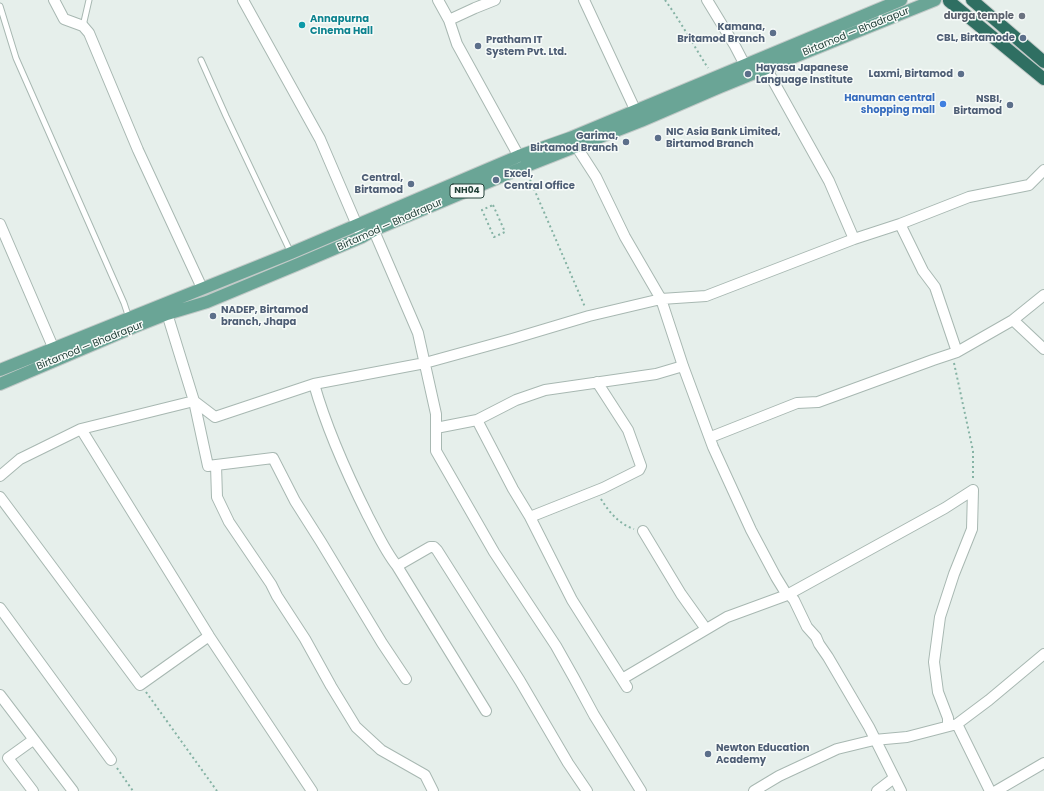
<!DOCTYPE html>
<meta charset="utf-8">
<style>
body{margin:0}
canvas{display:block;background:#e6efeb}
</style>
<canvas width="1044" height="791"></canvas>
<script>
const ctx = document.querySelector('canvas').getContext('2d');
ctx.lineJoin = 'round';
function strokePath(path, color, width, dash) {
  ctx.strokeStyle = color;
  ctx.lineWidth = width;
  ctx.lineCap = dash ? 'butt' : 'round';
  ctx.setLineDash(dash || []);
  ctx.stroke(path);
}
function drawText(font, color, halo, rows, align = 'center') {
  ctx.font = font + ' Poppins,sans-serif';
  ctx.lineWidth = 3;
  ctx.setLineDash([]);
  ctx.textBaseline = 'middle';
  ctx.strokeStyle = halo;
  ctx.fillStyle = color;
  for (const [text, x, y, turn = 0] of rows) {
    ctx.save();
    ctx.translate(x, y);
    ctx.rotate((+turn || 0) * Math.PI / 180);
    ctx.textAlign = isNaN(turn) ? turn : align;
    if (halo) ctx.strokeText(text, 0, 0);
    ctx.fillText(text, 0, 0);
    ctx.restore();
  }
}
const lane = new Path2D(`
 M0,6l16,52 108,245 5,15
 M83,26l6,-26
 M201,60l25,56 65,137`);
const street = new Path2D(`
 M54,0l10,19 19,7 6,7 49,117 64,138
 M243,0l77,139 42,98
 M438,0l11,20 8,24 65,118
 M584,0l55,118
 M707,0l28,46 13,25
 M449,20l26,-12 20,-8
 M766,68l63,113 25,58
 M576,146l20,31 29,60 36,62 22,67 30,81 38,83 25,47 11,18 1,-2 6,7 13,27 9,10 3,7 9,13 41,70 32,64
 M0,224l56,130
 M371,224l47,109 18,81v37l58,101 62,94 18,32 20,37 47,76
 M900,224l23,47 12,16 22,65
 M1044,295l-31,25 31,29
 M165,307l29,94 14,65 65,-8 22,43 26,41 61,101 24,36
 M314,384c13,46 33,90 54,132 9,17 17,35 29,50
 M477,420l39,-20 29,-10 111,-16 27,-8
 M436,428l41,-8 36,69 17,28 73,-29 36,-18 2,-4 -13,-36 -31,-48
 M81,429l128,207 103,155
 M711,437l86,-34 21,-1 115,-42 24,-8 56,-32
 M216,465l1,32 12,25 42,62 6,12 28,43 26,47 25,41 25,23 44,25 8,16
 M0,476l20,-17 61,-30 113,-28 21,16 99,-33 111,-21 87,-24 77,-23 72,-17 45,-3 148,-57 46,-15 69,-27 60,-12 15,-15
 M0,497l140,188 69,-49
 M530,517l42,83 55,87
 M643,531l38,63 25,35
 M0,608l111,152
 M622,679l105,-62 60,-22 158,-87 28,-18
 M0,695l73,96
 M486,711l-89,-145 33,-19h4l3,3 83,131 48,82 19,28
 M957,724l33,67
 M948,726v-8l-10,-26 -4,-30 6,-45 14,-43 18,-45 1,-39
 M33,791l-25,-33 25,-18
 M754,791l25,-15 58,-27 37,-9 33,-3 50,-13 32,-24 55,-46
 M877,791l17,-13
 M996,791l48,-28`);
const primary = new Path2D(`
 M0,370l291,-117 228,-97 51,-18 331,-138
 M0,384l134,-57 33,-13 40,-12 89,-37 66,-28 12,-7 150,-63 117,-46 79,-34 215,-87`);
const highway = new Path2D(`
 M972,0l72,62
 M949,1l95,78`);
strokePath(lane, '#a8b8b2', 7);
strokePath(street, '#a8b8b2', 12);
strokePath(primary, '#c2cac8', 14);
strokePath(highway, '#c2cac8', 14);
strokePath(new Path2D(`
 M665,0c16,22 29,46 43,68
 M528,175l57,132
 M493,205l12,27 -11,5 -12,-27z
 M954,363l19,88v29
 M601,499c8,13 18,25 33,30
 M146,692l71,99
 M117,768l16,23`), '#86b3a5', 2, [2, 3]);
strokePath(lane, '#fff', 5);
strokePath(street, '#fff', 10);
strokePath(primary, '#6aa596', 12);
strokePath(highway, '#2f6f62', 12);
for (const [x, y, r, color] of [
 [1022,16,4,"#6b7280"],
 [302,25,4,"#0f9aa8"],
 [773,33,4,"#5c6f8a"],
 [1023,38,4,"#5c6f8a"],
 [478,46,4,"#5c6f8a"],
 [748,74,4,"#5c6f8a"],
 [961,74,4,"#5c6f8a"],
 [943,104,4,"#3f7fe0"],
 [1010,105,4,"#5c6f8a"],
 [658,138,4,"#5c6f8a"],
 [626,142,4,"#5c6f8a"],
 [496,180,4,"#5c6f8a"],
 [411,184,4,"#5c6f8a"],
 [213,316,4,"#5c6f8a"],
 [708,754,4,"#5c6f8a"]
]) {
  const dot = new Path2D();
  dot.arc(x, y, r, 0, 2 * Math.PI);
  ctx.fillStyle = color;
  ctx.fill(dot);
  strokePath(dot, '#f7fbf9', 1.5);
}
for (const [x, y, w] of [
 [467,191,34]
]) {
  const box = new Path2D();
  box.roundRect(x - w / 2, y - 7, w, 14, 3);
  ctx.fillStyle = '#f7fbf9';
  ctx.fill(box);
  strokePath(box, '#24423a', 1);
}
drawText('bold 9px', '#24423a', null, [
 ["NH04",467,191]
]);
drawText('bold 10px', '#5b616d', '#f7fbf9', [
 ["durga temple",1014,16]
], 'right');
drawText('bold 10px', '#0d838f', '#f7fbf9', [
 ["Annapurna",310,19],
 ["CInema Hall",310,31]
], 'left');
drawText('bold 10px', '#4e5e75', '#f7fbf9', [
 ["Kamana,",765,27],
 ["Britamod Branch",765,39],
 ["CBL, Birtamode",1015,38],
 ["Pratham IT",486,40,"left"],
 ["System Pvt. Ltd.",486,52,"left"],
 ["Hayasa Japanese",756,68,"left"],
 ["Language Institute",756,80,"left"],
 ["Laxmi, Birtamod",953,74],
 ["NSBI,",1002,99],
 ["Birtamod",1002,111],
 ["NIC Asia Bank Limited,",666,132,"left"],
 ["Birtamod Branch",666,144,"left"],
 ["Garima,",618,136],
 ["Birtamod Branch",618,148],
 ["Excel,",504,174,"left"],
 ["Central Office",504,186,"left"],
 ["Central,",403,178],
 ["Birtamod",403,190],
 ["NADEP, Birtamod",221,310,"left"],
 ["branch, Jhapa",221,322,"left"],
 ["Newton Education",716,748,"left"],
 ["Academy",716,760,"left"]
], 'right');
drawText('10px', '#24423a', '#f7fbf9', [
 ["Birtamod — Bhadrapur",856,32,-22],
 ["Birtamod — Bhadrapur",390,225,-24],
 ["Birtamod — Bhadrapur",90,346,-22]
]);
drawText('bold 10px', '#366cbe', '#f7fbf9', [
 ["Hanuman central",935,98],
 ["shopping mall",935,110]
], 'right');
</script>
